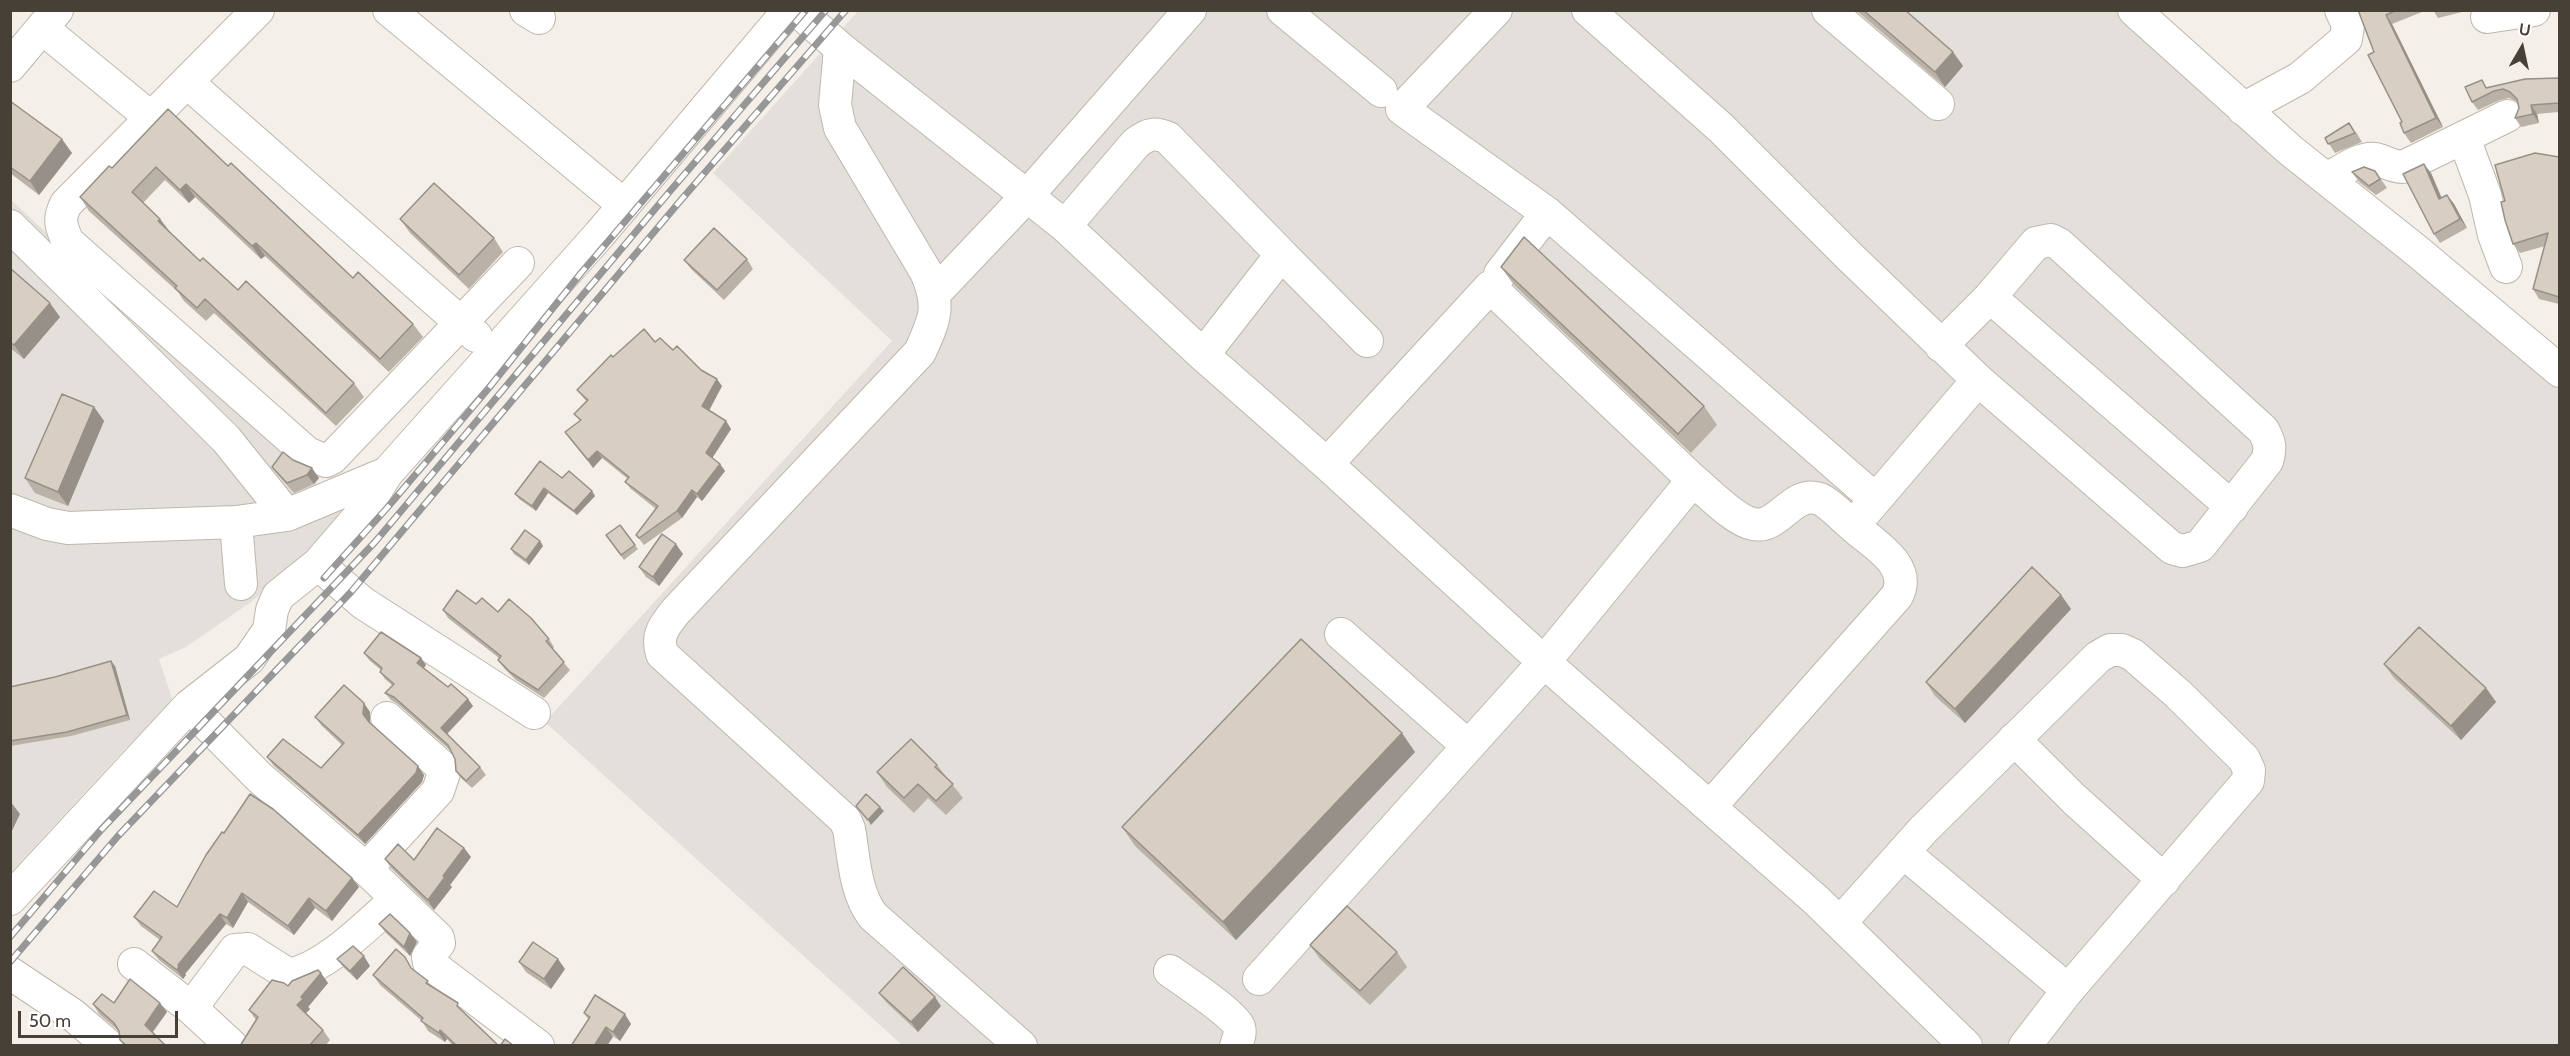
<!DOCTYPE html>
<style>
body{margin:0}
#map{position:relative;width:2570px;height:1056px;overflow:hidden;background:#f4f0e9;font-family:Cabin,sans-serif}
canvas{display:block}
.frame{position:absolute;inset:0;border:12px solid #474037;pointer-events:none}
.north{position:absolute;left:2492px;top:18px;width:60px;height:60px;-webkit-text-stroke:4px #fff;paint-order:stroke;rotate:9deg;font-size:16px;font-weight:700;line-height:24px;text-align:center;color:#474037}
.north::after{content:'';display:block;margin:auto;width:21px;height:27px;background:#474037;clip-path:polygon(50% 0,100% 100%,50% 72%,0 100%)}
.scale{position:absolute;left:18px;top:1011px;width:160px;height:27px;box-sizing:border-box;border:3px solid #474037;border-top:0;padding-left:8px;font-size:18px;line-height:21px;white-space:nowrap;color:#474037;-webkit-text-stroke:4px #fff;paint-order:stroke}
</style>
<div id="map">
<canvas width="2570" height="1056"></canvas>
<div class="frame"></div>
<div class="north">U</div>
<div class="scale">50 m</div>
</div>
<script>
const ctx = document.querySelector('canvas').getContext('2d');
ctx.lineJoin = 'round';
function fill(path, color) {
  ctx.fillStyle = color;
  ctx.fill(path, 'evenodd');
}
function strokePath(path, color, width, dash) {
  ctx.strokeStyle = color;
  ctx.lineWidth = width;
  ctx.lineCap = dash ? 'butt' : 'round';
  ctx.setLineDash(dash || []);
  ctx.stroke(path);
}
fill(new Path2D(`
 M858,11h1279l422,366v668h-1657l-357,-323 347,-381 -179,-168z
 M10,199l336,312 -43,48 -52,43 -65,45 -27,12 15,45 -47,43 -116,125z`), '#e3dfda');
const minor = new Path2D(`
 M258,10l-192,194c-8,15 -5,23 2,38l239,211 19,8 6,-3 186,-195
 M389,10l235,195
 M526,10l13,8
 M797,10l43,38 187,148 163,-186
 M1283,10l98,81
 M1496,10l-94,99 145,104 328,286
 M1588,10l133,118 129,129 128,123 194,168 11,3 17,-5 67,-85c4,-13 3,-19 -4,-31l-204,-186 -8,-4 -15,3 -46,54 -49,49
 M1828,10l110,94
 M2134,10l156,140 127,101 143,120
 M2487,17l47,-7
 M42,28l108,89
 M840,48l-5,57 5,23 86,144c15,34 9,47 -6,80l-244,259c-12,15 -20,24 -14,43l183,166 4,9c5,29 6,64 24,87l148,130
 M10,66l47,-56
 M188,83l288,253
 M2243,109l57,-31 46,-39 2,-14 -7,-15
 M2464,138l21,57 9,40 12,32
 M2327,179c13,-7 33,-22 48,-20 10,2 17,8 28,8l104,-51
 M10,226l216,213 61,76
 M1065,226l71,-83c12,-9 18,-11 32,-5l115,118
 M1500,274l47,-61
 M935,293l92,-97 38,30 138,129 124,109 217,198 272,238 150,146
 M1990,297l242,210
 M1203,355l71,-91 9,-8 84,85
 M1693,480c15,12 42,41 60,44 26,6 39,-35 67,-25 11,5 23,19 33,27
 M10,510l37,14 21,4 168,-6 51,-7 100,-42
 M236,522l5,62
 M318,564l45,39 171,110
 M1341,634l127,112
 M189,706l70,71 107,92 72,69 1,5 -11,14 1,6 109,83
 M2014,739l60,60 90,81
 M1710,807l187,-211c16,-31 -24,-52 -44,-70l125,-146
 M1903,852l165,138
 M366,869l72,-78 6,-18 -3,-7 -54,-48
 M10,899l179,-193 60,-47 20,-29 3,-20 6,-14 40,-32 44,-51 25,-40 212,-238 190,-225
 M1840,923l83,-93 175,-173 12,-7h12l11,5 45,39 66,65 5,11 -1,11 -180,209 -43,56
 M134,964l57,44 44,-58 13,-1 41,26c39,-8 78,-51 108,-76
 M1170,971c14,10 64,43 69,56 2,6 -1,13 -3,19
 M10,973l63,42 36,31
 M1259,979l285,-317 149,-182 -203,-193 -163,177
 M191,1008l41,38`);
strokePath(minor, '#bfb7ac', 34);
strokePath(minor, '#fff', 32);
const rail = new Path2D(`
 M324,578l63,-70 101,-119 93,-116 225,-263
 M10,937l91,-107 274,-288 296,-352 155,-180
 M10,962l108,-126 233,-244 330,-392 165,-190`);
strokePath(rail, '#979797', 7);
strokePath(rail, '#fff', 4.5, [14]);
fill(new Path2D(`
 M1856,10h49l48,42 10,14 -18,21z
 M2358,10h69l-35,14 51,103 -32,16 -7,-10 -2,-11z
 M2433,10h37l-32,8z
 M2559,78v34l-22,2 2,9 -18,4 -6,-9 4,-10 -2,-6 -8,-4 -9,2 -22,10 -6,-8 15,-15z
 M10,101l62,52 -33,42 -29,-22z
 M2356,132l6,10 -27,11 -10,-15z
 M2559,157v147l-20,-5 -6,-10 12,-43 -25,7 -7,-9 -8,-43z
 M228,166l125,112 60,46 10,13 -34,35 -124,-116 -4,3 -66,-62 -6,6 -24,-23 -22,23 17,16 9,12 31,30 154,122 10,14 -28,29 -122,-113 -8,8 -22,-20 -6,-9 -89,-81 -9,-14 32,-29z
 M2375,171l12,17 -11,7 -17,-13 -7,-10z
 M2431,173l11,25 5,-3 7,9 13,24 -27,15 -6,-9z
 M400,219l94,19 9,14 -34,37 -59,-56z
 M747,259l6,10 -29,31 -33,-31 -7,-9z
 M1501,267l203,139 13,19 -26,28 -177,-168z
 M10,268l50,49 -36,42 -14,-11z
 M673,350l49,36 -13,25 17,10 5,8 -19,29 8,6 5,7 -23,30 -5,-4 -15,21 -38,27 -8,-10 20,-26 -25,-20 -6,-7 3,-3 -26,-21 -9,10 -28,-36 15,-11 -6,-7 12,-13 -9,-11 36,-33z
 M94,407l10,14 -36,85 -33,-13 -10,-15z
 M293,460l26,18 -5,6 -20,9 -15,-17 -7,-9z
 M562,478l33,18 -18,19 -29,-22 -12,18 -17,-12 -4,-5z
 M620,525l18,24 -14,11 -18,-25z
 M540,541l3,5 -14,19 -15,-11 -3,-5z
 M683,554l-24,32 -13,-9 -7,-10z
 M2061,595l10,14 -106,114 -30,-27 -9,-14z
 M476,604l22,8 51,27 5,8 -2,2 18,21 -26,28 -28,-18 -12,-12 -6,-8 1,-2 -51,-40 -5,-8z
 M364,653l57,5 5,7 -2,3 49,38 -26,28 33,33 6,8 -14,13 -11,-10 -5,-7 -1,-12 -4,-8 -52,-46 -8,-5 -6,-7 8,-7 -8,-7 -5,-7 1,-2 -12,-10z
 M2384,664l102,24 10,14 -35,38 -67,-62z
 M115,666l15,54 -59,16 -61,10v-59z
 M370,712v11l54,52 -2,7 -57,62 -91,-78 -7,-9 54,11 21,-23 -20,-19 -7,-9z
 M1415,752l-179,188 -101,-94 -13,-19z
 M937,765l26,33 -17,17 -18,-17 -14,15 -27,-26 -10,-15z
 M224,833l128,45 7,9 -27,34 -17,-13 -21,27 -46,-33 -15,26 -7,-4 -41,50 1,1 -3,4 -24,-19 -7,-9 8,-11 -19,-14 -7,-9 43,-10z
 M464,848l7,9 -21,28 2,2 -18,23 -43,-42 -6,-9 29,1z
 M379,924l31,9 7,9 -7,14 -24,-23z
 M1310,945l87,7 10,15 -37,38 -50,-46z
 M337,959l33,7 -13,14 -13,-12z
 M519,962l46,7 -14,20 -25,-17z
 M413,969l19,18 33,26 34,33h-46l-6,-7 -2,3 -17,-11 -6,-10 -42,-36 -7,-10z
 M328,983l-20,24 2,2 -4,4 17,17 7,10 -5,6h-85l16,-26 -7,-10 39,-24z
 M879,993l62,13 -23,26 -32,-30z
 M114,1003l53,9 -14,20 13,14h-42l-4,-6 -1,-9 -20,-17 -6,-10z
 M584,1013l47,11 -11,17 -32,-22z`), '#bab1a7');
fill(new Path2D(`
 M2386,15l6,9 51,103 -7,-9z
 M1953,52l10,14 -18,21 -10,-15z
 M2531,105l6,9 2,9 -6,-9z
 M62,139l10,14 -33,42 -9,-14z
 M2424,164l7,9 15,36 -7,-10z
 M186,184l9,13 -6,6 -9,-13z
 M2447,195l7,9 13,24 -7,-9z
 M160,219l10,13 -12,-11z
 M256,243l9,13 -4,3 -9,-13z
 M50,303l10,14 -36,42 -10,-14z
 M717,379l5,7 -15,28 -5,-8z
 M94,407l10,14 -36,85 -10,-14z
 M726,421l5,8 -20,31 -5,-7z
 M597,451l5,7 -9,10 -5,-8z
 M720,464l5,7 -23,30 -5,-7z
 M312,468l7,10 -5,6 -7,-9z
 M544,488l4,5 -12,18 -4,-5z
 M692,490l5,7 -15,21 -5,-7z
 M592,491l3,5 -18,19 -3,-4z
 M540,541l3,5 -14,19 -3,-5z
 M676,544l7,10 -24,32 -6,-9z
 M2061,595l10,14 -106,114 -10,-14z
 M421,658l5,7 -4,5 -5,-7z
 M111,661l4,5 15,54 -3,-5z
 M2486,688l10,14 -35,38 -10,-14z
 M468,699l5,7 -27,29 -5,-7z
 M364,703l6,9v11l5,8 -12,-17z
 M1402,733l13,19 -179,188 -13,-18z
 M418,766l6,9 -2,7 -57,62 -7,-9z
 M10,801l10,13 -10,21z
 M880,807l4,4 -13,14 -3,-5z
 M464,848l7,9 -21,28 2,2 -18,23 -6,-10 15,-24z
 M352,878l7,9 -27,34 -6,-10z
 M242,893l6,9 -15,26 -6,-10z
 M309,898l6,10 -21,27 -6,-9z
 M220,914l6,10 -41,50 1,1 -3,4 -6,-9 1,-5z
 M410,933l7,9 -7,14 -6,-9z
 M364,956l6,10 -13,14 -7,-9z
 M558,959l7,10 -14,20 -7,-10z
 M321,973l7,10 -20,24 2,2 -6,6 -7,-10 4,-8z
 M935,997l6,9 -23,26 -7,-10z
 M160,1003l7,9 -16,22 -6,-9z
 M625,1014l6,10 -11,17 -7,-9z
 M606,1027l7,10 -6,9h-13z
 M440,1030l7,9 -2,3 -6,-9z`), '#979088');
const building = new Path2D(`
 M1863,10h42l48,42 -18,20z
 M2358,10h39l-11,5 50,103 -32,15 -4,-10 2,-1 -34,-67 6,-3z
 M2559,78v25l-28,2 2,9 -18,4 4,-10 -2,-9 -7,-7 -7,-3 -9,2 -22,11 -7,-15 17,-7 4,8 39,-9z
 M10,101l52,38 -32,42 -20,-14z
 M168,109l60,57 3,-3 122,115 5,-6 55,52 -33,35 -124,-116 -4,3 -66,-62 -6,6 -24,-23 -24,25 28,27 -2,2 42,40 3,-3 35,32 8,-9 108,102 -28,30 -121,-114 -8,9 -22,-20 2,-2 -97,-89 29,-31 3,2z
 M2349,123l6,10 -27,11 -3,-6z
 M2535,153l24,4v140l-26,-8 15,-56 -35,11 -8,-24 -4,-18 4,-1 -10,-36z
 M2424,164l15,35 8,-4 13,24 -26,15 -31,-60z
 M2364,167l11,4 5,8 -11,7 -17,-14z
 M434,183l60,55 -35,37 -59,-56z
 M714,228l33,31 -30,31 -33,-30z
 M1524,237l180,169 -26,28 -177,-167z
 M10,268l40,35 -36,42 -4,-3z
 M644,329l11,13 5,-4 13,12 4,-4 24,24 16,9 -15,27 24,15 -20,32 14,11 -23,30 -5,-4 -15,21 -38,27 -3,-3 22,-29 -33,-24 4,-5 -32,-26 -9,9 -23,-28 16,-12 -7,-6 14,-14 -11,-10 34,-35 2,2z
 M62,394l32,13 -36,85 -33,-14z
 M283,452l10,8 19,8 -5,7 -20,8 -15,-16z
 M540,461l22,17 7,-7 23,20 -18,20 -30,-23 -12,18 -17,-12z
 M620,525l15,20 -14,10 -15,-20z
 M525,530l15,11 -14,19 -15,-11z
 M662,534l14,10 -23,33 -14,-10z
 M2032,567l29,28 -106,114 -29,-27z
 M457,590l19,14 6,-6 16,14 11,-13 22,19 18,21 -3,2 18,21 -26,28 -28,-18 -12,-12 3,-4 -58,-46z
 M2419,627l67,61 -35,38 -67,-62z
 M381,632l40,26 -4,5 31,24 3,-3 17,15 -27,29 39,39 -14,14 -10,-10 -1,-12 -7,-14 -54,-48 -9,-4 9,-9 -14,-12 2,-4 -18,-15z
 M1301,639l101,94 -179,189 -101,-95z
 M111,661l16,54 -60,17 -57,9v-54l45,-10z
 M344,685l20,18 -1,11 6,8 49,44 -2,7 -58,62 -91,-78 16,-18 38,29 23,-25 -29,-26z
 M911,739l26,26 -2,2 18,17 -17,17 -18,-17 -14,14 -27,-26z
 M250,794l23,15 79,69 -26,33 -17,-13 -21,28 -46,-33 -15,25 -7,-4 -42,51 1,1 -2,4 -25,-19 10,-14 -28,-20 20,-26 23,16 29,-52 16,-23 2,1z
 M866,794l14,13 -12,13 -12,-14z
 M437,828l27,20 -21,28 2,1 -17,23 -43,-41 13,-15 16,16z
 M1347,906l50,46 -37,39 -50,-46z
 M390,914l20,19 -6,14 -25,-23z
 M533,942l25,17 -14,20 -25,-17z
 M353,946l11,10 -14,15 -13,-12z
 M396,949l9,8 6,11 17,13 -2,2 32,20 -1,3 42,40h-42l-17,-16 -1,3 -18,-12 2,-3 -50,-43z
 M903,967l32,30 -24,25 -32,-29z
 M318,970l3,3 -20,24 2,2 -6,6 26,25 -14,16h-69l18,-29 -9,-7 23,-30 12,3 4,3 4,-5z
 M130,979l30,24 -15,22 21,21h-39l-7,-6 -1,-9 -5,-8 -21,-19 9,-10 12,9z
 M595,995l30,19 -12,18 -7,-5 -12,19h-23l19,-29 -6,-4z
 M505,1039l9,7h-14z`);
fill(building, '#d8cec2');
strokePath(building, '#979088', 1.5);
</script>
